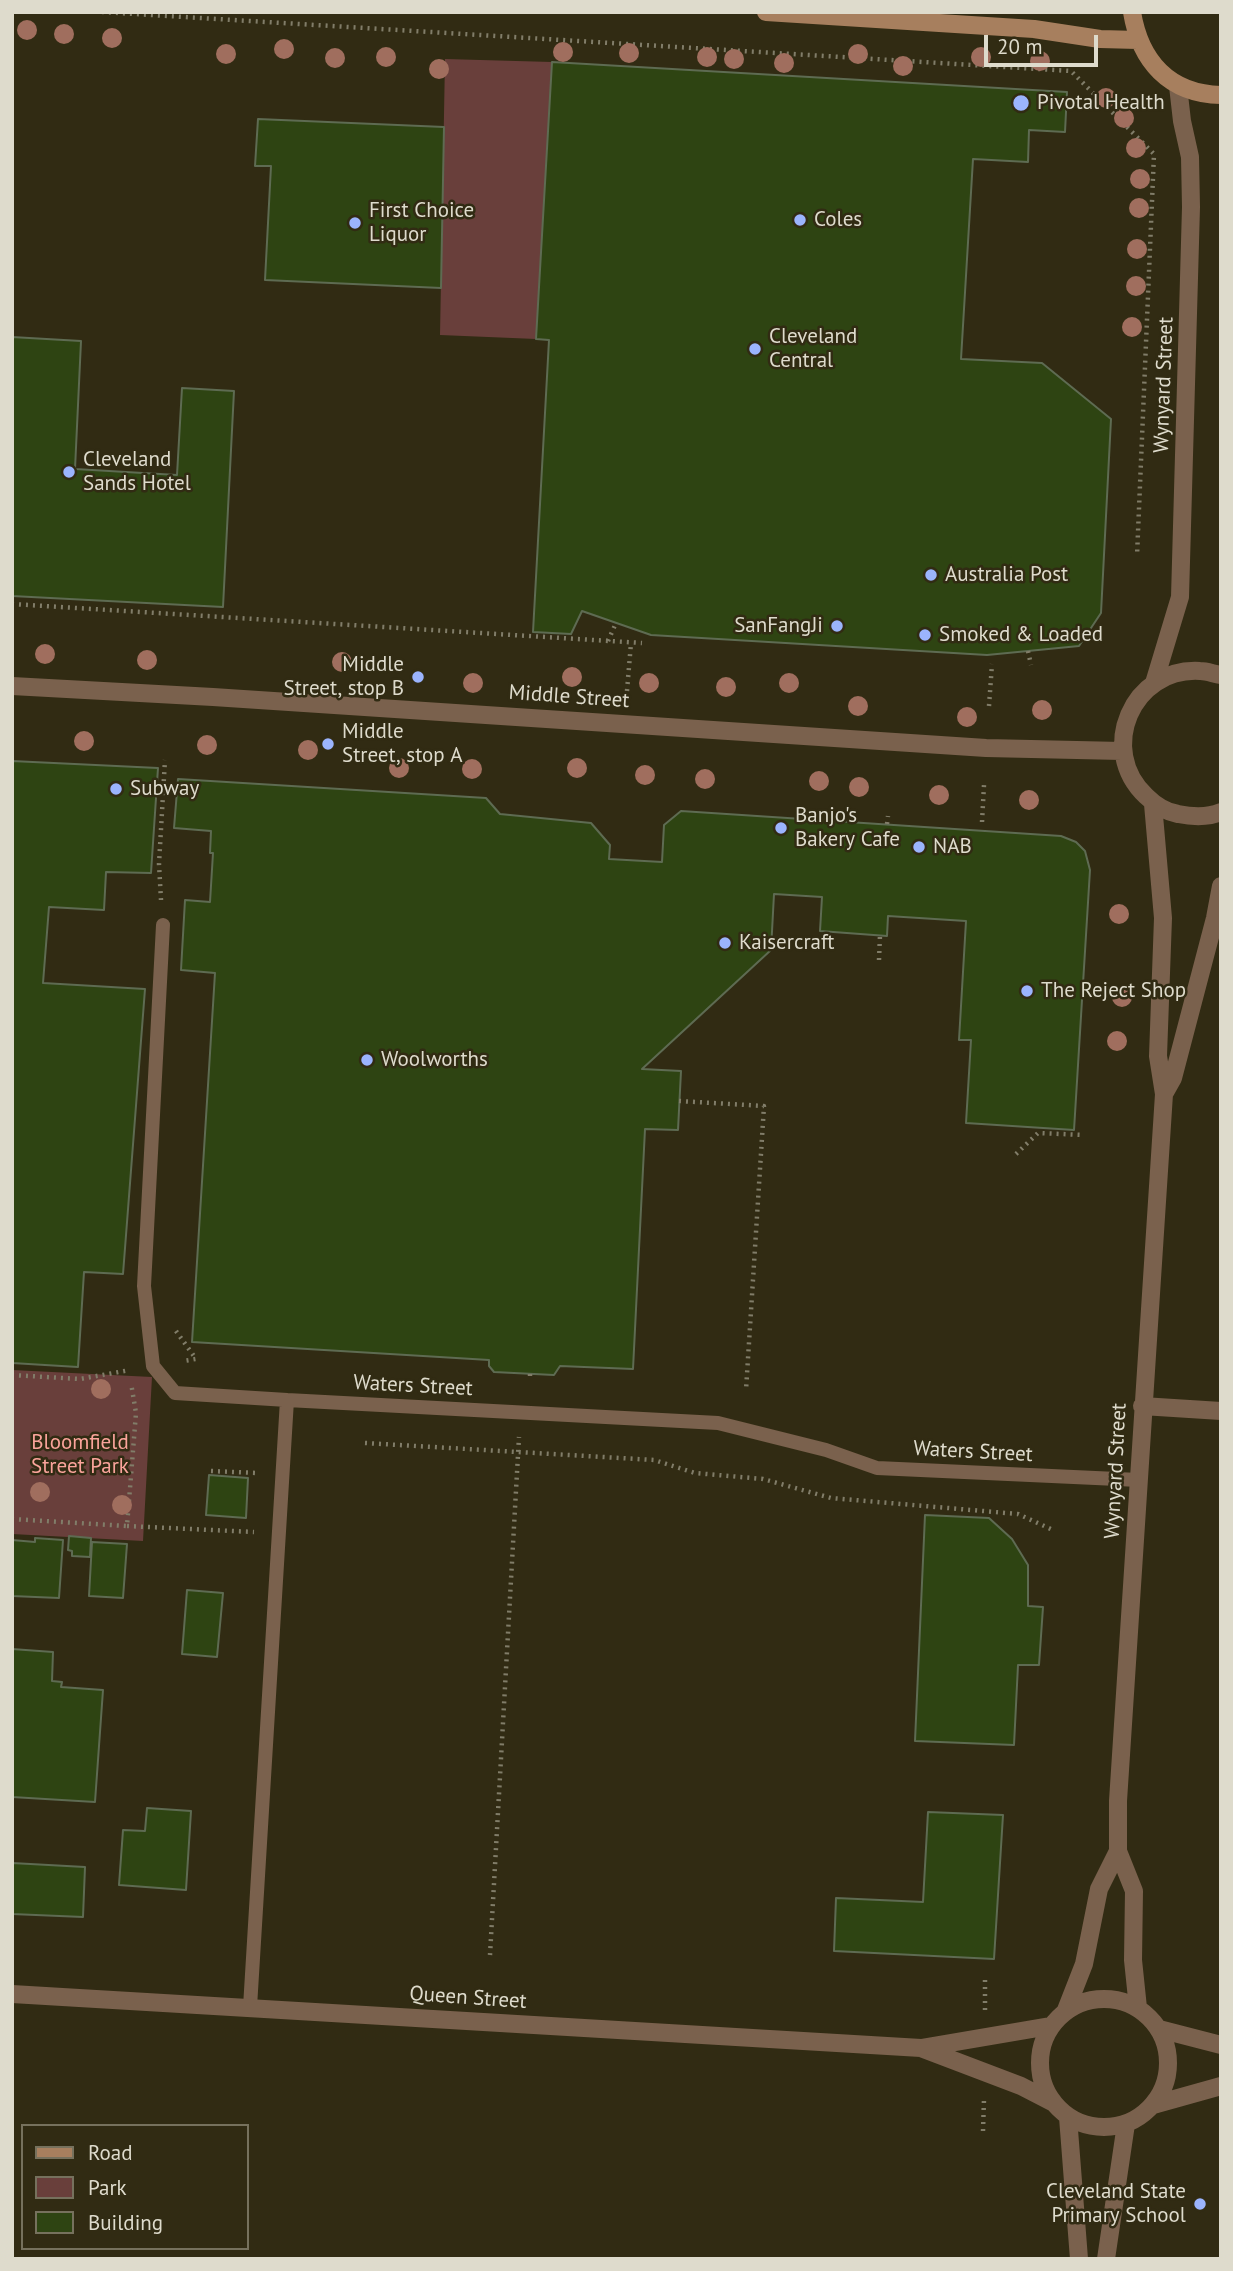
<!DOCTYPE html>
<style>
body{margin:0}
#map{position:relative;width:1233px;height:2271px;overflow:hidden;background:#312b13;font-family:"PT Sans",sans-serif}
canvas{display:block}
.frame{position:absolute;inset:0;border:14px solid #dedbcc;pointer-events:none}
.legend{position:absolute;left:21px;top:2124px;width:228px;height:126px;box-sizing:border-box;background:#312b13;border:2px solid #76715d;margin:0;padding:9px 12px;list-style:none;font-size:21px;color:#dedbcc}
.legend li{display:flex;align-items:center;gap:14px;height:35px}
.legend b{width:35px;border:2px solid #76715d}
.scale{position:absolute;left:984px;top:35px;width:114px;height:32px;box-sizing:border-box;border:4px solid #dedbcc;border-top:0;padding-left:9px;font-size:21px;line-height:24px;white-space:nowrap;color:#dedbcc;-webkit-text-stroke:5px #312b13;paint-order:stroke}
</style>
<div id="map">
<canvas width="1233" height="2271"></canvas>
<div class="frame"></div>
<ul class="legend">
<li><b style="height:9px;background:#a77f5e"></b>Road</li>
<li><b style="height:19px;background:#693f3b"></b>Park</li>
<li><b style="height:19px;background:#2e4412"></b>Building</li>
</ul>
<div class="scale">20 m</div>
</div>
<script>
const ctx = document.querySelector('canvas').getContext('2d');
ctx.lineJoin = 'round';
function fill(path, color) {
  ctx.fillStyle = color;
  ctx.fill(path, 'evenodd');
}
function strokePath(path, color, width, dash) {
  ctx.strokeStyle = color;
  ctx.lineWidth = width;
  ctx.lineCap = dash ? 'butt' : 'round';
  ctx.setLineDash(dash || []);
  ctx.stroke(path);
}
function drawText(font, color, halo, rows, align = 'center') {
  ctx.font = font + ' "PT Sans",sans-serif';
  ctx.lineWidth = 5;
  ctx.setLineDash([]);
  ctx.textBaseline = 'middle';
  ctx.strokeStyle = halo;
  ctx.fillStyle = color;
  for (const [text, x, y, turn = 0] of rows) {
    ctx.save();
    ctx.translate(x, y);
    ctx.rotate((+turn || 0) * Math.PI / 180);
    ctx.textAlign = isNaN(turn) ? turn : align;
    if (halo) ctx.strokeText(text, 0, 0);
    ctx.fillText(text, 0, 0);
    ctx.restore();
  }
}
fill(new Path2D(`
 M445,59l107,3 -16,277 -96,-4z
 M12,1370l140,7 -9,164 -131,-7z`), '#693f3b');
const building = new Path2D(`
 M552,62l515,30 -2,40 -36,-2 -1,32 -55,-3 -12,200 81,4 69,56 -10,194 -22,33 -92,9 -336,-20 -69,-24 -11,23 -38,-2 16,-292 -13,-1z
 M258,119l186,8 -3,161 -176,-8 6,-114h-16z
 M12,337l69,4 -6,128 102,6 5,-87 52,3 -11,216 -211,-11z
 M12,761l146,7 -7,105 -45,-1 -2,38 -55,-3 -6,76 102,6 -22,285 -39,-2 -6,95 -66,-4z
 M178,779l308,19 14,16 91,9 19,22 -1,14 53,3 2,-37 17,-14 380,25 15,6 9,9 5,19 -16,260 -108,-7 5,-83h-12l7,-119 -78,-5 -1,20 -67,-5 2,-34 -48,-3 -3,56 -129,119 39,2 -3,59 -33,-1 -12,240 -73,-3 -6,9 -60,-3 -5,-6v-6l-297,-18 23,-369 -34,-3 4,-70 25,2 3,-49h-3l1,-22 -37,-3z
 M209,1475l39,3 -2,40 -40,-3z
 M925,1515l64,3 23,21 16,26v41l15,1 -4,58h-21l-4,80 -99,-4z
 M69,1536l22,2 -1,19 -18,-1v-5l-4,-1z
 M35,1538l28,2 -4,58 -47,-2v-56l23,2z
 M92,1542l35,2 -4,54 -34,-2z
 M187,1590l36,3 -6,64 -35,-3z
 M12,1649l41,3 -1,29 10,1 -1,5 42,3 -8,112 -83,-5z
 M147,1808l44,3 -5,79 -67,-5 4,-55 22,1z
 M928,1812l75,3 -9,144 -160,-8 2,-53 87,4z
 M12,1863l73,4 -2,50 -71,-3z`);
fill(building, '#2e4412');
strokePath(building, '#5e6b52', 2);
strokePath(new Path2D(`
 M102,12l969,59 83,83 -17,402
 M12,604l630,39
 M608,641l8,-18
 M1028,651l3,14
 M627,691l4,-48
 M989,706l3,-42
 M982,822l2,-37
 M887,824l1,-8
 M161,900l-2,-36 6,-104
 M879,960l1,-25
 M679,1101l85,5 -18,284
 M1016,1154l22,-21 46,2
 M176,1331l20,28 -13,2
 M530,1374v3
 M12,1375l68,4 50,-9
 M365,1443l289,17 41,13 68,6 68,19 187,16 35,16
 M211,1471l46,2
 M12,1519l115,7 9,-113 -5,-30
 M127,1526l127,6
 M490,1955l29,-518
 M985,2010v-30
 M983,2131l1,-32`), '#817d69', 4.5, [2, 5]);
strokePath(new Path2D(`
 M163,925l-19,361 9,80 22,27 112,7
 M250,2007l37,-607 431,23 108,27 51,18 262,12`), '#7a614d', 14);
strokePath(new Path2D(`
 M1221,675c-7,-1 -14,-4 -21,-4 -68,-4 -103,79 -54,125 9,9 20,16 32,18 15,3 29,4 43,-2
 M1154,683l26,-86 11,-390 -1,-50 -8,-36 -4,-35
 M12,686l201,11 773,51 136,3
 M1164,1094l9,-16 42,-160 6,-32
 M1142,1406l79,5
 M12,1994l909,54 129,-22
 M1040 2063a64 64 0 1 1 128 0a64 64 0 1 1-128 0Z
 M1138,2008l-5,-48 1,-69 -16,-40v-50l46,-707 -6,-38 5,-138 -10,-114
 M1066,2010l18,-46 15,-75 19,-38
 M1159,2029l62,16
 M921,2048l100,38 31,16
 M1153,2105l68,-19
 M1068,2117l11,142
 M1106,2259l20,-135`), '#7a614d', 18);
strokePath(new Path2D(`
 M766,12l268,17 66,10 38,1
 M1132,12c8,49 37,82 89,83`), '#a77f5e', 18);
ctx.fillStyle = '#a06e5e';
for (const [x, y] of [
 [27,30],
 [64,34],
 [112,38],
 [284,49],
 [563,52],
 [629,53],
 [226,54],
 [858,54],
 [386,57],
 [707,57],
 [981,57],
 [335,58],
 [734,59],
 [1040,61],
 [784,63],
 [903,66],
 [439,69],
 [1106,98],
 [1124,118],
 [1136,148],
 [1140,179],
 [1139,208],
 [1137,249],
 [1136,286],
 [1132,327],
 [45,654],
 [147,660],
 [342,662],
 [572,677],
 [473,683],
 [649,683],
 [789,683],
 [726,687],
 [858,706],
 [1042,710],
 [967,717],
 [84,741],
 [207,745],
 [308,750],
 [399,768],
 [577,768],
 [472,769],
 [645,775],
 [705,779],
 [819,781],
 [859,787],
 [939,795],
 [1029,800],
 [1119,914],
 [1122,997],
 [1117,1041],
 [101,1389],
 [40,1492],
 [122,1505]
]) {
  ctx.beginPath();
  ctx.arc(x, y, 10, 0, 2 * Math.PI);
  ctx.fill();
}
for (const [x, y, r, color] of [
 [1021,103,9,"#9bb4fd"],
 [800,220,7,"#9bb4fd"],
 [355,223,7,"#9bb4fd"],
 [755,349,7,"#9bb4fd"],
 [69,472,7,"#9bb4fd"],
 [931,575,7,"#9bb4fd"],
 [837,626,7,"#9bb4fd"],
 [925,635,7,"#9bb4fd"],
 [418,677,7,"#9bb4fd"],
 [328,744,7,"#9bb4fd"],
 [116,789,7,"#9bb4fd"],
 [781,828,7,"#9bb4fd"],
 [919,847,7,"#9bb4fd"],
 [725,943,7,"#9bb4fd"],
 [1027,991,7,"#9bb4fd"],
 [367,1060,7,"#9bb4fd"],
 [1200,2204,7,"#9bb4fd"]
]) {
  const dot = new Path2D();
  dot.arc(x, y, r, 0, 2 * Math.PI);
  ctx.fillStyle = color;
  ctx.fill(dot);
  strokePath(dot, '#312b13', 2.5);
}
drawText('21px', '#dedbcc', '#312b13', [
 ["Pivotal Health",1037,103],
 ["First Choice",369,211],
 ["Liquor",369,235],
 ["Coles",814,220],
 ["Cleveland",769,337],
 ["Central",769,361],
 ["Cleveland",83,460],
 ["Sands Hotel",83,484],
 ["Australia Post",945,575],
 ["SanFangJi",823,626,"right"],
 ["Smoked & Loaded",939,635],
 ["Middle",404,665,"right"],
 ["Street, stop B",404,689,"right"],
 ["Middle",342,732],
 ["Street, stop A",342,756],
 ["Subway",130,789],
 ["Banjo's",795,816],
 ["Bakery Cafe",795,840],
 ["NAB",933,847],
 ["Kaisercraft",739,943],
 ["The Reject Shop",1041,991],
 ["Woolworths",381,1060],
 ["Cleveland State",1186,2192,"right"],
 ["Primary School",1186,2216,"right"]
], 'left');
drawText('21px', '#dedbcc', '#312b13', [
 ["Wynyard Street",1164,385,-88],
 ["Middle Street",569,697,4],
 ["Waters Street",413,1386,3],
 ["Waters Street",973,1452,3],
 ["Wynyard Street",1116,1471,-87],
 ["Queen Street",468,1998,4]
]);
drawText('21px', '#faa49b', '#312b13', [
 ["Bloomfield",80,1443],
 ["Street Park",80,1467]
]);
</script>
